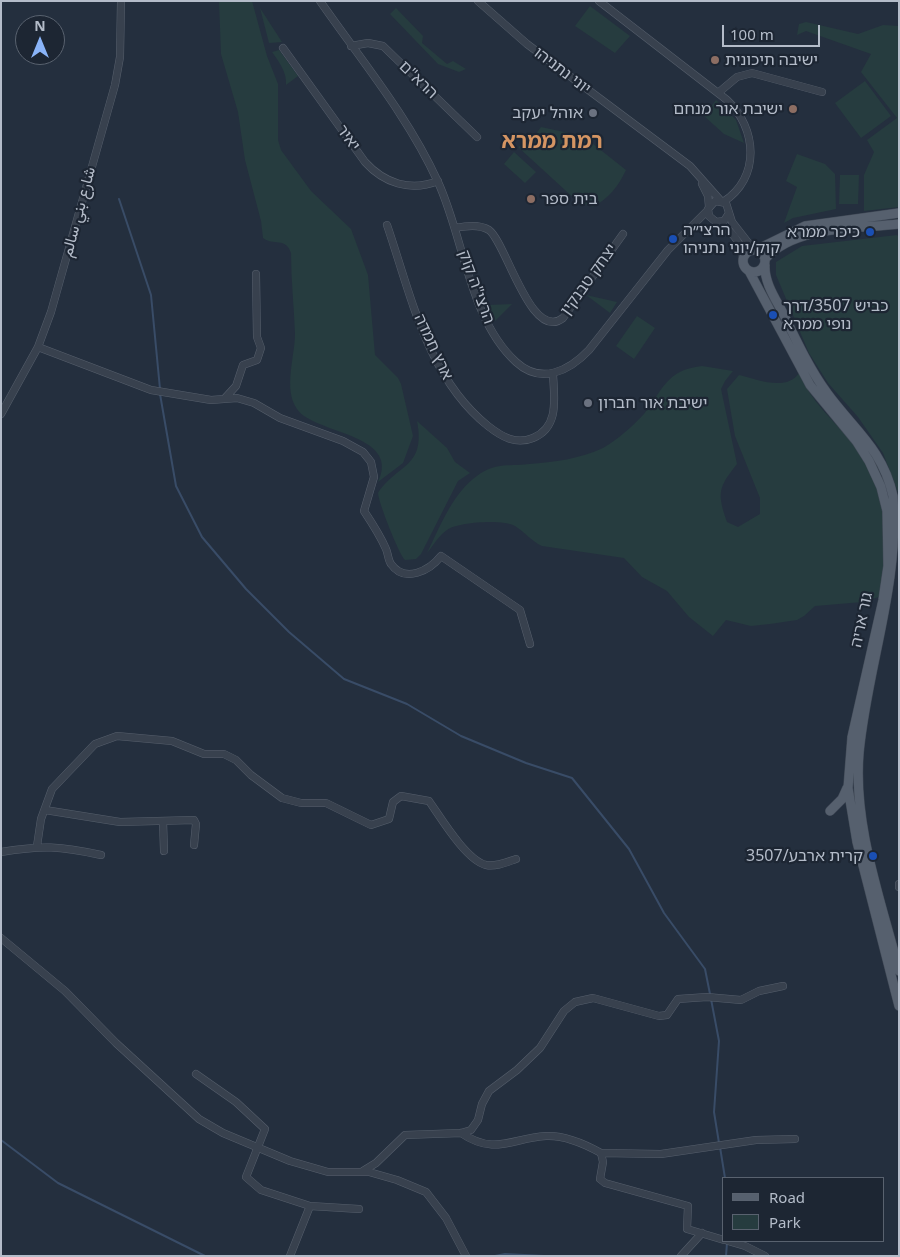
<!DOCTYPE html>
<meta charset="utf-8">
<style>
body{margin:0}
#map{position:relative;width:900px;height:1257px;overflow:hidden;background:#242f3e;font-family:"Noto Sans",sans-serif}
canvas{display:block}
.frame{position:absolute;inset:0;border:2px solid #b4bcc9;pointer-events:none}
.legend{position:absolute;left:722px;top:1177px;width:162px;height:65px;box-sizing:border-box;background:#1d2633;border:1px solid #59626f;margin:0;padding:6px 9px;list-style:none;font-size:15px;color:#b4bcc9}
.legend li{display:flex;align-items:center;gap:10px;height:25px}
.legend b{width:25px;border:1px solid #59626f}
.north{position:absolute;left:15px;top:15px;width:50px;height:50px;box-sizing:border-box;background:#1d2633;border:1px solid #59626f;border-radius:50%;rotate:0deg;font-size:14px;font-weight:700;line-height:20px;text-align:center;color:#b4bcc9}
.north::after{content:'';display:block;margin:auto;width:18px;height:22px;background:#8ab4f8;clip-path:polygon(50% 0,100% 100%,50% 72%,0 100%)}
.scale{position:absolute;left:722px;top:25px;width:98px;height:22px;box-sizing:border-box;border:2px solid #b4bcc9;border-top:0;padding-left:6px;font-size:15px;line-height:18px;white-space:nowrap;color:#b4bcc9;-webkit-text-stroke:4px #1d2633;paint-order:stroke}
</style>
<div id="map">
<canvas width="900" height="1257"></canvas>
<div class="frame"></div>
<ul class="legend">
<li><b style="height:6px;background:#56606e"></b>Road</li>
<li><b style="height:14px;background:#263c3f"></b>Park</li>
</ul>
<div class="north">N</div>
<div class="scale">100 m</div>
</div>
<script>
const ctx = document.querySelector('canvas').getContext('2d');
ctx.lineJoin = 'round';
function fill(path, color) {
  ctx.fillStyle = color;
  ctx.fill(path, 'evenodd');
}
function strokePath(path, color, width, dash) {
  ctx.strokeStyle = color;
  ctx.lineWidth = width;
  ctx.lineCap = dash ? 'butt' : 'round';
  ctx.setLineDash(dash || []);
  ctx.stroke(path);
}
function drawText(font, color, halo, rows, align = 'center') {
  ctx.font = font + ' "Noto Sans",Vazirmatn,"Noto Sans Hebrew",sans-serif';
  ctx.lineWidth = 4.5;
  ctx.setLineDash([]);
  ctx.textBaseline = 'middle';
  ctx.strokeStyle = halo;
  ctx.fillStyle = color;
  for (const [text, x, y, turn = 0] of rows) {
    ctx.save();
    ctx.translate(x, y);
    ctx.rotate((+turn || 0) * Math.PI / 180);
    ctx.textAlign = isNaN(turn) ? turn : align;
    if (halo) ctx.strokeText(text, 0, 0);
    ctx.fillText(text, 0, 0);
    ctx.restore();
  }
}
fill(new Path2D(`
 M219,1h33l15,55 11,28v56l3,10 30,41 40,38 17,46 7,80 23,23 3,6 12,52 -10,27 -25,19c24,-49 -65,-48 -81,-73 -14,-20 -2,-53 -2,-75 -1,-27 -4,-54 -4,-81 -5,-16 -18,-7 -28,-15l-2,-17 -16,-61 -7,-48 -17,-58z
 M590,6l40,30 -15,17 -40,-27z
 M260,8l22,34 -13,1z
 M396,8l27,28 -1,7 25,21 6,-3 13,8 -7,3 -21,-8 -48,-50z
 M806,22l52,12 25,-9 16,1v181l-35,4v-36l10,-23 -7,-12 30,-22 -36,-46 10,-18 -65,-23 -9,4 2,-11z
 M279,50l19,26 -12,9c1,-13 -7,-23 -14,-33z
 M865,81l26,35 -30,22 -26,-35z
 M716,100l20,20 8,23 -20,-9 -20,-18z
 M541,127l42,9 43,34c-8,17 -17,28 -33,37l-16,-6 -59,-54 14,-8z
 M514,152l22,20 -11,11 -21,-19z
 M797,154l28,10 10,10 1,35 -43,9 -9,5 13,-36 -11,-6z
 M840,175h19l-1,29h-19z
 M897,235l2,2v258l-16,-42 -25,-36 -30,-34 -19,-30 -33,-78v-13l26,-16z
 M586,295l31,7 -7,11z
 M512,304l-17,17 -7,-16z
 M637,316l18,12 -21,31 -18,-13z
 M702,366l31,5 -8,10 -4,8 16,75c-19,24 -20,29 -10,58l11,5 22,-13v-16l-25,-62 -8,-47 12,-14c17,4 48,17 60,-2 11,27 34,47 53,69 39,47 35,98 30,154l-20,6 -47,4 -11,10 -7,4 -27,4 -19,2 -25,-6 -13,16 -24,-19 -22,-26 -25,-14 -18,-19 -82,-12c-11,-5 -17,-14 -27,-20 -12,-7 -57,-4 -68,4 -8,5 -14,16 -20,23 12,-24 24,-56 46,-74 22,-18 32,-12 56,-15 25,-2 51,-5 74,-16 14,-8 30,-22 41,-34 19,-24 22,-44 58,-48z
 M417,421l30,27 8,14 15,11 -12,8 -37,73 -5,5 -11,1c-6,-5 -27,-59 -27,-67 20,-30 48,-25 39,-72z`), '#263c3f');
strokePath(new Path2D(`
 M119,199l32,96 9,94
 M160,394l16,92 26,51 44,52 43,43 55,47 63,25 54,32 65,27 46,15 57,71 35,64 41,56 5,25
 M711,999l8,42 -5,71 5,31
 M1,1140l57,43 147,73
 M720,1147l5,31
 M495,1256l10,-2 39,2
 M726,1256l1,-13`), '#394c67', 2);
const minor = new Path2D(`
 M320,1c41,59 88,115 118,181 26,56 31,137 78,180 25,23 53,9 73,-12l79,-100 39,-39
 M478,1l49,43 163,122 31,35
 M599,1l128,99c30,28 34,78 -4,102
 M351,46l17,-3 15,3 94,91
 M283,48l82,114c19,21 45,30 73,19
 M718,93l19,-16 15,-4 70,19
 M702,184l6,12 1,11
 M729,213l-5,8 -8,1 -7,-6 -1,-7 7,-8 11,2 6,19 21,27
 M716,222c14,7 26,20 27,36
 M387,225c24,70 40,152 101,201 14,11 28,19 45,12 27,-11 21,-41 20,-64
 M455,228c11,-2 24,-4 34,2 17,12 42,113 74,88l60,-84
 M38,347l113,43 60,10 26,-2 17,5 26,15 63,23 20,11 8,10 3,15 -10,34c8,12 16,24 22,38 2,4 2,11 5,15 14,20 39,6 50,-8l79,54 10,34
 M225,398l11,-12 7,-21 14,-5 4,-12 -4,-11 -1,-63
 M1,414l37,-67 13,-35 64,-227 5,-28 1,-56
 M45,810l75,12 74,-2 2,4 -2,21
 M163,821l1,30
 M37,846l4,-27 11,-30 43,-45 22,-8 55,5 32,13h20l12,6 15,15 31,23 19,5h25l45,22 18,-6 4,-17 8,-6 28,5c12,17 37,59 57,64 10,2 21,-3 30,-6
 M1,852c41,-7 59,-6 100,3
 M899,884v3
 M1,938l64,53 51,52 83,76 24,14 67,28 38,11h41l28,8 29,12 20,26 20,38
 M196,1074l40,28 29,27 -19,48 15,13 49,16 -20,50
 M461,1133c34,23 51,5 85,3 20,-1 39,8 55,17l2,9 -3,17 5,4 83,23 -1,23 37,11
 M601,1153l60,1 95,-14 39,-1
 M363,1171l13,-8 29,-28 56,-2 10,-3 7,-10 4,-16 7,-13 28,-21 23,-22 24,-37 11,-9 18,-4 66,18 8,-1 11,-16 29,-2 34,3 18,-9 24,-5
 M310,1206l49,3
 M728,1241l17,5 20,10
 M681,1256l21,-23`);
const major = new Path2D(`
 M743 261a11 11 0 1 1 22 0a11 11 0 1 1-22 0Z
 M756,250l49,-24 94,-13
 M765,259c31,-34 91,-30 134,-35
 M765,265c-1,17 10,33 18,48 13,27 26,55 44,80 26,36 56,56 66,103 7,88 -26,171 -34,257 -6,73 22,147 40,218
 M749,271l61,114 47,57 12,19 12,26 6,24 1,55 -5,34 -31,137 -4,51 9,54 42,164
 M830,811l12,-12 5,-11`);
strokePath(minor, '#565f6c', 8);
strokePath(major, '#414a57', 10);
strokePath(minor, '#38414e', 7);
strokePath(major, '#56606e', 9);
for (const [x, y, r, color] of [
 [715,60,5,"#8d6e63"],
 [793,109,5,"#8d6e63"],
 [593,113,5,"#6b7280"],
 [531,199,5,"#8d6e63"],
 [870,232,5,"#1a4fb4"],
 [673,239,5,"#1a4fb4"],
 [773,315,5,"#1a4fb4"],
 [588,403,5,"#6b7280"],
 [873,856,5,"#1a4fb4"]
]) {
  const dot = new Path2D();
  dot.arc(x, y, r, 0, 2 * Math.PI);
  ctx.fillStyle = color;
  ctx.fill(dot);
  strokePath(dot, '#1d2633', 2);
}
drawText('16px', '#b4bcc9', '#1d2633', [
 ["ישיבה תיכונית",725,60],
 ["ישיבת אור מנחם",783,109,"right"],
 ["אוהל יעקב",583,113,"right"],
 ["בית ספר",541,199],
 ["הרצי״ה",683,230],
 ["קוק/יוני נתניהו",683,248],
 ["כיכר ממרא",860,232,"right"],
 ["כביש 3507/דרך",783,306],
 ["נופי ממרא",783,324],
 ["ישיבת אור חברון",598,403],
 ["קרית ארבע/3507",863,856,"right"]
], 'left');
drawText('16px', '#b4bcc9', '#1d2633', [
 ["יוני נתניהו",562,71,37],
 ["הרא\"ם",418,80,44],
 ["יאיר",348,138,54],
 ["شارع بني سالم",79,212,-75],
 ["יצחק טבנקין",589,280,-54],
 ["הרצי\"ה קוק",476,287,70],
 ["ארץ חמדה",433,347,65],
 ["גור אריה",862,620,-78]
]);
drawText('bold 21px', '#d59563', '#1d2633', [
 ["רמת ממרא",552,142]
]);
</script>
